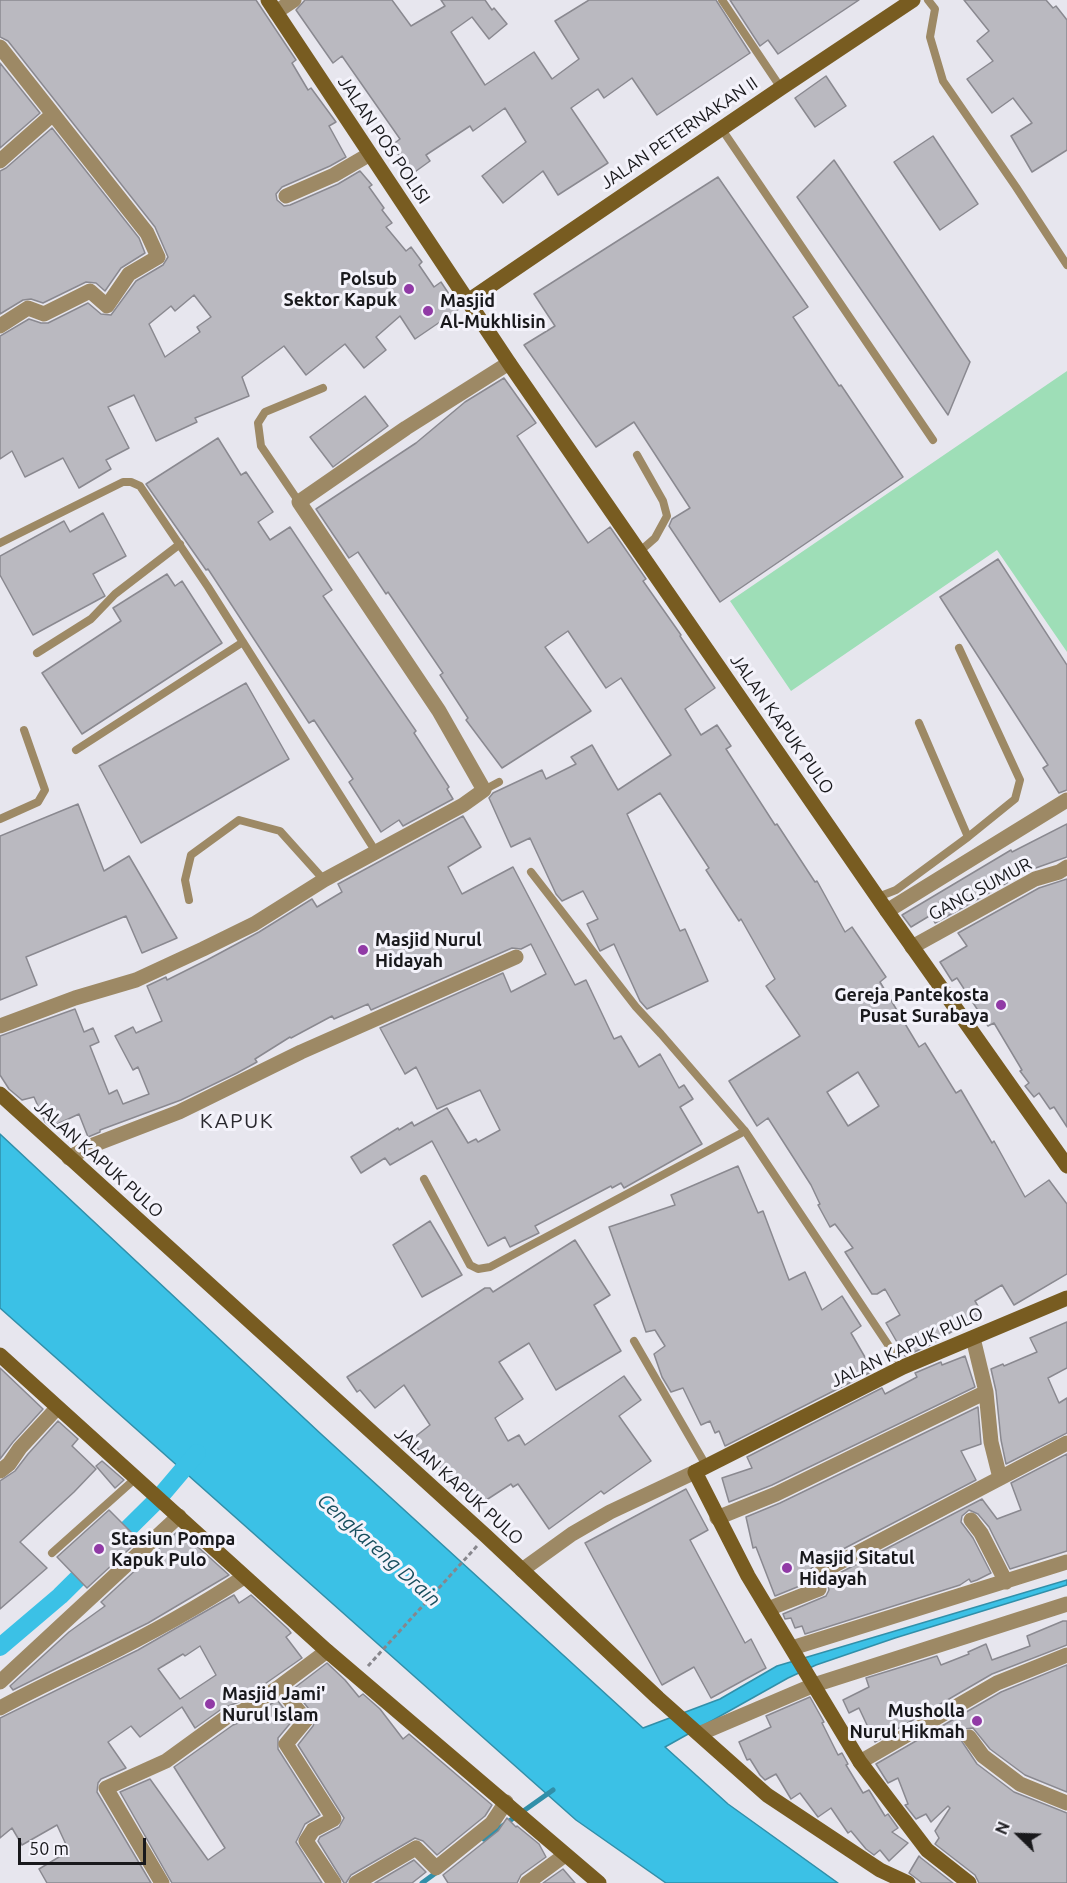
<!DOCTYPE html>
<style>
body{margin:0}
#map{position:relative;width:1067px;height:1883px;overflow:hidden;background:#e7e6ee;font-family:Ubuntu,sans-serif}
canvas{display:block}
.north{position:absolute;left:989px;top:1805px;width:60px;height:60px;-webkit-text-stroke:4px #f4f3fb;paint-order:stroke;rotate:293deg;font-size:16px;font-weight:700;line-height:24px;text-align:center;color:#19191c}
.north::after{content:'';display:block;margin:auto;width:21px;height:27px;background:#19191c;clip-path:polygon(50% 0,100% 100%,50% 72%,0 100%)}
.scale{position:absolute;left:18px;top:1838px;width:128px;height:27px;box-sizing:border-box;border:3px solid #19191c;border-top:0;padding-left:8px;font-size:18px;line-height:21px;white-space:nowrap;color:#19191c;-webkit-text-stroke:4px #f4f3fb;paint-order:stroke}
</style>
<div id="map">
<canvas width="1067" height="1883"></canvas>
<div class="north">N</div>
<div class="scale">50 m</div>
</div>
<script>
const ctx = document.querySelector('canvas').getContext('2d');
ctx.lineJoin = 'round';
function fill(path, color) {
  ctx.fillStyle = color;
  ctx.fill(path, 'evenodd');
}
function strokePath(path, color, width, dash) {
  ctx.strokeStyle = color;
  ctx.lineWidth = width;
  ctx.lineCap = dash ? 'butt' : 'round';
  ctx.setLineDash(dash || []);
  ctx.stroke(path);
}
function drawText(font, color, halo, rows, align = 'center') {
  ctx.font = font + ' Ubuntu,sans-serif';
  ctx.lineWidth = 6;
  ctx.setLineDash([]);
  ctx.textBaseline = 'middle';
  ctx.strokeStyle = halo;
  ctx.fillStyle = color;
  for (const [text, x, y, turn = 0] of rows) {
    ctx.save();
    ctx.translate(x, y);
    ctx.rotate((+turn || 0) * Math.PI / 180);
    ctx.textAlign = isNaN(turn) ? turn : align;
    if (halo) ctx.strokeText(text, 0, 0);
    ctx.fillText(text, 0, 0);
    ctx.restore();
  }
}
fill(new Path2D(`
 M1067,371v281l-70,-102 -206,141 -61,-90z`), '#9edeb7');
const water = new Path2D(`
 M0,1134l321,300 322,294 77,-29 57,-33 290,-86v5l-172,53 -79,27 -28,13 -123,69 63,57 110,79h-172l-90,-63 -576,-512z`);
fill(water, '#3bc1e6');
strokePath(water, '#318fa9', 1.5);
strokePath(new Path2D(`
 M484,1839l69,-49
 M422,1883l15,-11`), '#318fa9', 5);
strokePath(new Path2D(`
 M0,1647l60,-51 98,-97 39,-46`), '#3bc1e6', 18);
const building = new Path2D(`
 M0,0h256l40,60 -4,3 16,27 3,-2 25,34 -7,4 17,31 -16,9 -48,21 -6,7 1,6 7,6 6,-1 48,-21 22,-13 12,14 -3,2 15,21 -2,2 10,13 -6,4 20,24 5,-4 11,15 -3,3 15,22 7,-5 18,27 -44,30 -15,-23 -24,21 10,13 -22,18 -19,-24 -39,31 -22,-29 -42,31 7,19 -54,22 2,4 -41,19 -22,-46 -26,12 21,41 -23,12 5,9 -32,19 -16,-30 -38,19 -13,-26 -12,8v-123l29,-17 12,4h7l40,-20 13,11 10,1 25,-34 27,-16 5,-8 -13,-30 -147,-186 -8,-4zM194,295l17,22 -14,10 3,5 -35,25 -16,-33 22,-18 4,5z
 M305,0h87l19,26 34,-20 -4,-6h44l7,10 2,-2 13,16 -18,15 -17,-22 -21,15 34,53 49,-33 18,27 27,-20 -24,-38 34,-21h127l34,53 -93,62 -25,-37 -28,20 -6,-9 -27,19 37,55 -50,32 -15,-24 -40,32 -21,-27 44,-34 -21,-34 -32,23 -3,-5 -44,29 4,6 -18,13 -20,-29 8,-6 -58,-83 -9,7 -37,-53z
 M730,0h129l-81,54 -10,-14 -8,6z
 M964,0h82l7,8 3,-2 11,14v130l-35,22 -21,-36 21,-13 -19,-25 -21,15 -25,-34 26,-18 -16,-20 12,-10z
 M0,63l40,50 -40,35z
 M826,76l20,30 -31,21 -20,-29z
 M52,128l87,110 6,15 -24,15 -16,23 -9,-8 -10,-1 -43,21 -12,-4 -8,1 -23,14v-143l6,-3z
 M933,136l45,68 -38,26 -46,-68z
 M834,160l136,202 -22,53 -151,-218z
 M718,177l90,130 -15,10 46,69 2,-1 62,92 -183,125 -51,-76 3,-7 18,-11 -56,-86 -38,25 -72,-102 31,-19 -21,-32z
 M504,378l32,45 -19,13 71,107 22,-16 36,52 -3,2 38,54 -1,1 35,52 -30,21 16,26 16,-10 14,21 -5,3 49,76 2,-1 38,58 2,-1 28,51 7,-5 34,50 -6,5 39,65 6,-4 31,50 5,-3 31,53 2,-2 31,56 24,-17 18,24v70l-53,31 -12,-20 -27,16 7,12 -52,32 -25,11 -19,-33 14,-8 -15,-26 -8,5h-5l-27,-42 8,-4 -18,-24 -5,3 -12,-22 2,-1 -9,-19 -43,-67 -11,8 -28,-45 71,-45 -34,-50 9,-7 -34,-60 -2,2 -33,-51 3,-2 -49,-75 -33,21 53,117 5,-2 23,52 -61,28 -7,-8 -26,-57 -14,7 -1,-2 -12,-25 11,-5 -15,-28 -21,10 -6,-7 -26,-56 -19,9 -22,-49 4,-5 49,-23 4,9 30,-15 -5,-7 21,-12 26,45 53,-35 -50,-77 -15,10 -38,-57 -23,16 46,64 -89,57 -36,-48 2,-2 -28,-43 3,-2 -55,-81 -2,2 -28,-42 -9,6 -33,-49 100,-66 49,-41zM858,1072l21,34 -31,20 -21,-34z
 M365,396l23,30 -55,41 -23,-30z
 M218,438l23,37 5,-3 27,40 -15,10 12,18 20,-13 42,63 -9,6 93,135 -2,2 35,54 -2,2 6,10 -50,27 -4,-6 -18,12 -32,-50 4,-3 -39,-59 -5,3 -101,-154 -2,1 -60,-86z
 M103,513l23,43 -33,18 12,22 -72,39 -33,-60v-19l64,-35 6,11z
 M998,559l69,106v125l-8,3 -16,-25 5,-3 -108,-168z
 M167,574l8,12 7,-5 40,62 -140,91 -40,-61 79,-52 -8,-13z
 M246,683l43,76 -148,84 -42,-77z
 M78,804l26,67 25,-15 48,82 -35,15 -16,-37 -100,41 11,28 -37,15v-164z
 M463,816l18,31 -33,20 14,27 51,-27 62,118 11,-5 28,59 7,-3 18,31 21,-13 19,34 5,-3 9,14 -13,8 22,37 -78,44 -3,-5 -9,5 -1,-2 -76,40 4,7 -29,14 -5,-10 -17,9 -56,-105 -42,24 -5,-7 -24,15 -10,-16 47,-29 1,2 13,-8 2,4 33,-18 21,35 8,-4 2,3 22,-12 -20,-40 -43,19 -21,-42 -11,7 -25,-46 123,-55 8,19 35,-18 -15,-30 -10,5 -9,-1 -141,62 -3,-6 -34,15 -2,-3 -41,22 -1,-1 -35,22 2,3 -20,11 -56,27 -81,30v2l-12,5 -9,-23 -28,13 -6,-5 -11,-25 -12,3 -13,-11 -9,-14v-39l75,-27 9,23 9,-4 6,14 -9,4 19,48 8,-4 6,14 26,-10 -11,-27 -5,3 -18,-34 18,-9 3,6 26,-12 -15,-35 19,-9 1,3 40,-20 52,-28 53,-33 5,8 25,-15 -4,-8z
 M1067,824v33l-37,13 -95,53 -4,-8 -20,12 -9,-12 109,-65 1,2z
 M1067,879v248l-13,-20 -4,2 -11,-16 -5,4 -9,-11 4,-3 -9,-12 2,-1 -28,-47 -6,3 -31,-48 -5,3 -12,-19 27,-16 -9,-13 81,-45z
 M738,1166l20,47 5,-2 26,69 16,-8 17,38 20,-14 19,30 -10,7 22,38 -148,75 -6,-15 -4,2 -5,-12 -9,4 -18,-37 -12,4 -9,-15 -8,-23 11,-8 -10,-16 -9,2 -37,-105 66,-22 -4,-10z
 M430,1221l32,54 -40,22 -29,-52z
 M575,1240l35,55 -16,10 27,46 -65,39 -27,-47 -30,19 24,37 -28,19 13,23 11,-6 6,10 99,-69 17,24 -22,16 32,45 -47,33 -3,-3 -52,38 -31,-45 -5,3 -2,-3 -34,22 -6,-10 -3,2 -13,-22 -5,4 -16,-20 -4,4 -19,-24 19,-15 -26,-40 -29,23 -15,-18 -3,2 -10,-15 138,-89h5l3,4z
 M1067,1322v46l-19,10 11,25 8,-5v35l-61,31 -5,-24 -5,-49 -5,-22 12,-5 1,2 33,-14 -7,-14z
 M965,1356l10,31 -203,98 -43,17 -7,-24 30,-10 -5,-11 135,-69 3,6 32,-17 -2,-4 26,-11 1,3z
 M0,1368l43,41 -30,33 -13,17z
 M978,1407l3,37 -20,7 15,29 -156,81 -14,12 1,10 -32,13 -19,-49 -3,1 -7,-31 34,-14z
 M58,1421l20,18 -6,7 24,23 -22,23 -54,50 27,26 -47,41v-128l15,-10 13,-17z
 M1067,1454v97l-57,18 -21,-42 -11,-13 -9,-4 -7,6 -1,6 12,16 18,35 -14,7 -6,2 -2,-3 -9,6 -155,49 -3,-8 -7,2 -4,-10 -6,1 -2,-5 43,-18 3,-6 -2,-9 3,-3 152,-79 15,20 24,-9 -10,-27z
 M102,1461l22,19 -9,8 -19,-22z
 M686,1489l22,41 -18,10 55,103 6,-4 15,29 -55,30 -17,-31 -32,18 -77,-142z
 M109,1510l30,30 -52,48 -30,-31z
 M179,1530l50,45 -81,48 -135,67 -3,-4 59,-54 36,-26 -4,-4z
 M234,1595l5,8 12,-8 37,34 3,4 -5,4 16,21 -63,44 -16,6 -28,20 -13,-21 -42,30 -9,-11 -23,16 18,26 -25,11 -3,4 -1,9 54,91h-104l-8,-14 30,-18 -12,-26 -35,20 -10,-17 -12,10v-120l138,-68zM200,1646l16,29 -36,24 -22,-30 25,-15 2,2z
 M1063,1621h4v24l-75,29 -117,68 -16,-34 -10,5 -6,-13 26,-13 -3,-9 71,-22 4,9 28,-11 -1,-2 18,-8 6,16 38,-14 -3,-10z
 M327,1663l18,17 14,17 4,-3 17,15 23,30 6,-5 83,71 -7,11 -48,39 -14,-14 -8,-3 -64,37 -5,8h-2l-26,-42 2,-4 19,-10 5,-9 -46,-73 15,-19 3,-8 -23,-29z
 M1067,1665v127l-42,-17 -35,-26 -17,-21 -9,1 -5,8 18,27 37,28 53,21v70h-88l-4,-8 -40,-31 4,-6 -4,-7 15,-23 -2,-2 -17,16 -5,-8 -10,5 -11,-14 3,-1 -10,-26 -10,5 -12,-19 125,-72z
 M810,1697l14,25 -2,1 16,32 4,-2 6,11 -2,1 17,28 6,-3 16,26 3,-2 10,14 -6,4 16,11 -19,18 -9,-11 -6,5 -8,-6 -15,-18 -3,2 -17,-25 -13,9 -18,-24 -9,6 -15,-25 -11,6 -5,-5 -10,-16 -3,1 -8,-18 32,-15 -5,-11z
 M277,1700l16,20 -15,18v11l42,66 -15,9 -9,18 26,41h-150l-52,-91 30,-13 58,81 17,-12 -51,-81 59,-42 15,-6z
 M507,1818l9,9 1,-1 22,18 7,13 -25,18 -4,8h-69l-5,-8 55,-44z
 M919,1856l2,2 32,25h-31l-5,-4 -8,-6z
 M414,1860l12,12 -14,11h-37z
 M563,1869l12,14h-32z`);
fill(building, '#bab9c0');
strokePath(building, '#8a8990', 1.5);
strokePath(new Path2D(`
 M368,1666l109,-120`), '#87868c', 3, [4.5, 3]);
strokePath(new Path2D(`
 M722,0l59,88
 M928,0l7,9 -5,28 13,44 73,106 51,78
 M721,128l212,312
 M637,455l26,46 4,15 -12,22 -16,14
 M299,502l-38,-56 -3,-23 7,-11 58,-24
 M0,543l123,-61h8l9,4 68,101 168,265
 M959,648l61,132 -5,19 -47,38
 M37,653l54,-34 24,-25 65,-50
 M76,750l167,-108
 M484,790l15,-8
 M0,819l38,-17 7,-12 -21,-60
 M531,872l105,135 25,27 84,97 158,236
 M878,897l18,-7 72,-53 -49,-114
 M189,900l-4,-20 6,-25 48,-35 41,11 44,49
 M424,1179l46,86 8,4 12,-2 255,-136
 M634,1341l73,126
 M52,1553l84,-75`), '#9d8965', 8);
strokePath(new Path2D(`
 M276,12l18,-12
 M0,47l147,186 11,24 -29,17 -22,32 -17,-15 -46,23 -16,-6 -28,18
 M0,161l53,-47
 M286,196l48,-21 36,-21
 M887,911l180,-111
 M912,947l123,-68 24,-7 8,-5
 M0,1026l75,-28 61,-18 67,-31 51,-25 70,-44 139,-75 21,-15 -45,-79 -140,-209 107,-74 103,-65
 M69,1158l19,-11 91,-35 122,-60 215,-95
 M973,1338l13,54 5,50 9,36
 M0,1471l9,-7 11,-16 37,-40
 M717,1518l59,-24 210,-102
 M971,1520l10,13 25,49
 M522,1570l50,-36 38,-22 85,-40
 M768,1609l51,-20 -4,-12 10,-7 242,-127
 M792,1648l275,-86
 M0,1682l179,-166
 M279,1687l27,33 -20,24 48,75 -21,11 -7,11 28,42
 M0,1708c31,-17 63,-32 95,-47 51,-25 102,-53 149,-84
 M699,1734l115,-49 253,-81
 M969,1737l14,19 37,28 47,19
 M860,1762l137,-79 70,-28
 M162,1883l-56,-95 60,-27 62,-45 15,-5 36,-24 48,-36
 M356,1883l60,-35 20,20 56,-45 14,-21
 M527,1883l38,-28`), '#9d8965', 15);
strokePath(new Path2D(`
 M268,0l241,363 378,548 180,255
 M468,301l313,-213 132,-88
 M0,1094l486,442 172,162 109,97 113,75 28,13
 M0,1355l327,296 272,232
 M969,1883l-42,-33 -67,-88 -112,-186 -53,-104 208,-105 164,-69`), '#785c21', 15);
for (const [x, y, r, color] of [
 [409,289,6,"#913aa6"],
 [428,311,6,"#913aa6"],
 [363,950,6,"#913aa6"],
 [1001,1005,6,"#913aa6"],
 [99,1549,6,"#913aa6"],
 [787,1568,6,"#913aa6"],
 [210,1704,6,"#913aa6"],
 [977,1721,6,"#913aa6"]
]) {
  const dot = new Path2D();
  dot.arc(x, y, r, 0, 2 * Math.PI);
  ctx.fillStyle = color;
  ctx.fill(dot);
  strokePath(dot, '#f4f3fb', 2);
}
drawText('18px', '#19191c', '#f4f3fb', [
 ["JALAN PETERNAKAN II",679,133,-34],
 ["JALAN POS POLISI",384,140,56],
 ["JALAN KAPUK PULO",782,724,55],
 ["GANG SUMUR",980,889,-28],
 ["JALAN KAPUK PULO",99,1159,42],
 ["JALAN KAPUK PULO",907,1347,-25],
 ["JALAN KAPUK PULO",459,1486,42]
]);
drawText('bold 18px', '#19191c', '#f4f3fb', [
 ["Polsub",397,279,"right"],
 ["Sektor Kapuk",397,300,"right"],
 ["Masjid",440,301],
 ["Al-Mukhlisin",440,322],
 ["Masjid Nurul",375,940],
 ["Hidayah",375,961],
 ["Gereja Pantekosta",989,995,"right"],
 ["Pusat Surabaya",989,1016,"right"],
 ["Stasiun Pompa",111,1539],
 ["Kapuk Pulo",111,1560],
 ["Masjid Sitatul",799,1558],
 ["Hidayah",799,1579],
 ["Masjid Jami'",222,1694],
 ["Nurul Islam",222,1715],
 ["Musholla",965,1711,"right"],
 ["Nurul Hikmah",965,1732,"right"]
], 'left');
drawText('italic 20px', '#194f5e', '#f4f3fb', [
 ["Cengkareng Drain",379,1550,42]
]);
ctx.letterSpacing = '1.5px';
drawText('21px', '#2a292f', '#f4f3fb', [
 ["KAPUK",237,1121]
]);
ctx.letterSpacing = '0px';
</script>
